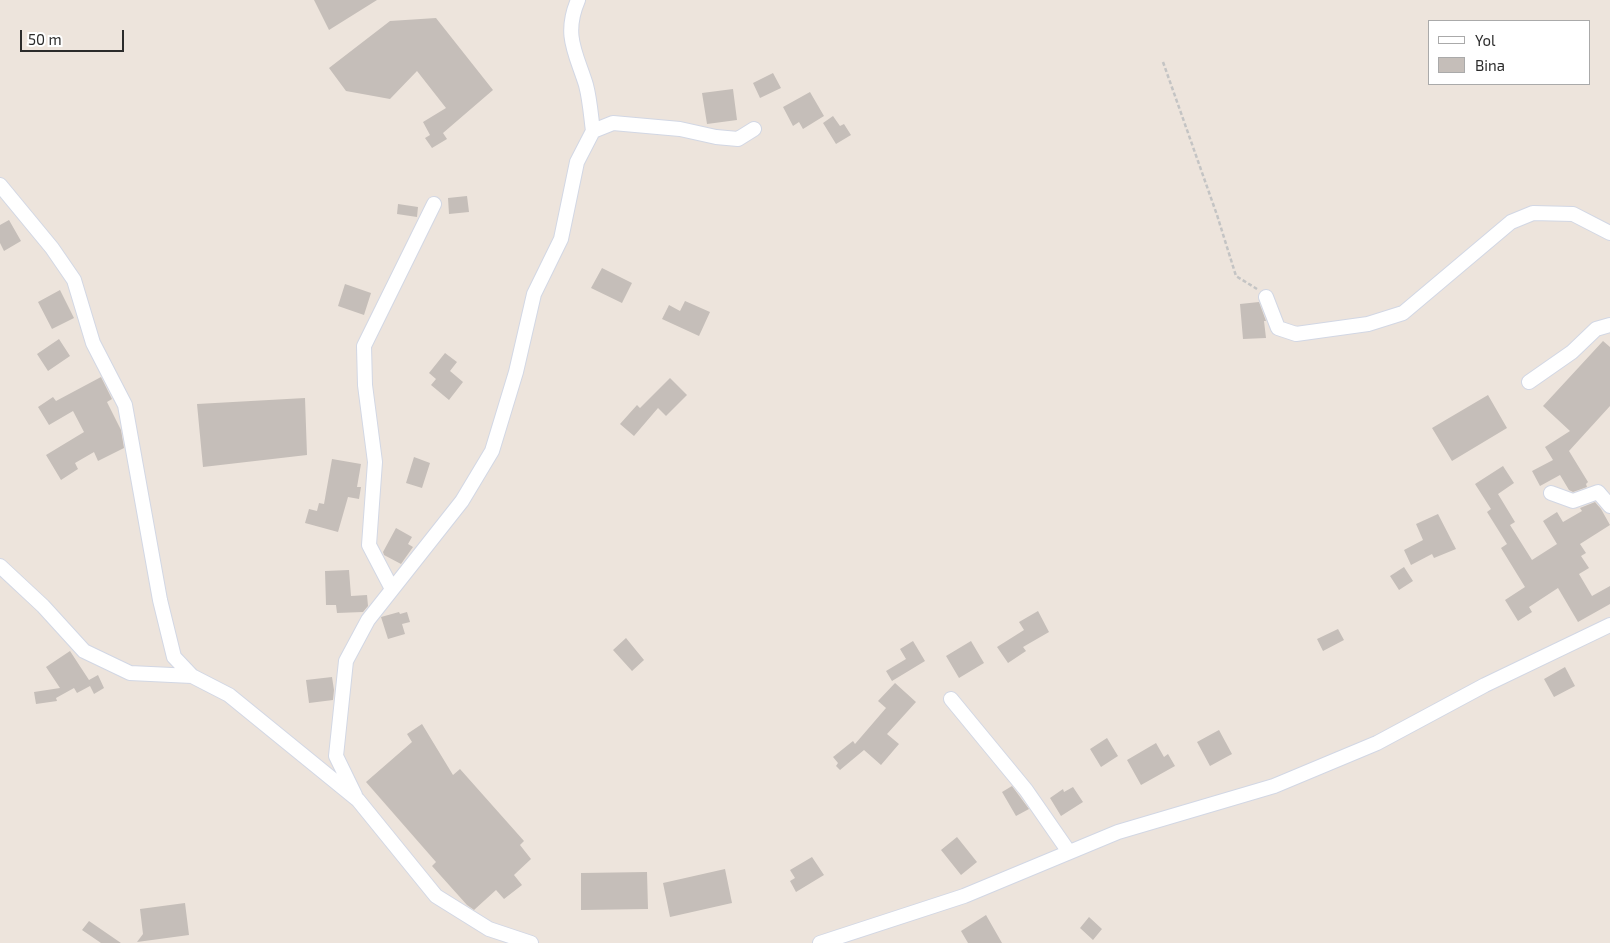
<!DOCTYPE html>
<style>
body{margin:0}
#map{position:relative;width:1610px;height:943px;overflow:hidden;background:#ede4dc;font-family:"Exo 2",sans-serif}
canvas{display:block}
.legend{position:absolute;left:1428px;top:20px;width:162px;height:65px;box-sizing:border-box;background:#fff;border:1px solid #aaa;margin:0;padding:6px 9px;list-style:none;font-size:15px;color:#2b2b2b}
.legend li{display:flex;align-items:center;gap:10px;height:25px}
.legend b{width:25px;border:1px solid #aaa}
.scale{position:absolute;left:20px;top:30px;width:104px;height:22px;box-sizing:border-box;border:2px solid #2b2b2b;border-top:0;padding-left:6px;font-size:15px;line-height:18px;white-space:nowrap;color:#2b2b2b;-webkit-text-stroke:4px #fff;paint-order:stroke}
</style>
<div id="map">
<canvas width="1610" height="943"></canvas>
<ul class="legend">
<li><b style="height:6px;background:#fff"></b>Yol</li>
<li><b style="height:14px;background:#c5beb9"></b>Bina</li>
</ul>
<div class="scale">50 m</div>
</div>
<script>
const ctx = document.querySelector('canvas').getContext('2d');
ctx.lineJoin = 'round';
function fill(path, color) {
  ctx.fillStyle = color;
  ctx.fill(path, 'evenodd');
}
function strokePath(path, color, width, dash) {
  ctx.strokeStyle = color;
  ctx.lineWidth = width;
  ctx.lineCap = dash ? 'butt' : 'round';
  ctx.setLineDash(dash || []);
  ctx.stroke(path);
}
fill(new Path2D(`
 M314,0h63l-48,30z
 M436,18l57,72 -50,43 4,6 -15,9 -7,-10 5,-3 -7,-13 23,-14 -29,-37 -27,28 -44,-8 -17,-23 61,-47z
 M773,73l8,15 -21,10 -7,-15z
 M733,89l4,31 -30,4 -5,-31z
 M810,92l14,24 -21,13 -4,-7 -6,4 -10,-19z
 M833,116l7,10 4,-2 7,11 -15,9 -13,-21z
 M467,196l2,16 -20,2 -1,-16z
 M398,204l20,3 -1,10 -20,-3z
 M9,220l12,21 -17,10 -4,-8v-18z
 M602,268l30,15 -10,20 -31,-15z
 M345,284l26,9 -7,22 -26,-9z
 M60,290l14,28 -22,11 -14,-27z
 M685,301l25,11 -11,24 -37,-17 7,-14 11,6z
 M1259,302l7,19h-2l2,17 -23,1 -3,-35z
 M59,339l11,17 -22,15 -11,-17z
 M1603,341l7,6v59l-41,45 19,31 -2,2 1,3 -14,5 -4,-2 -9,-15 -20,11 -8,-15 21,-11 -8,-13 25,-16 -27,-25z
 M445,353l12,9 -7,9 13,11 -14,18 -18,-15 5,-6 -7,-6z
 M101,377l11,22 -5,3 14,28 3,18 -26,13 -4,-9 -19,11 3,6 -17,11 -15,-25 38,-23 -11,-21 -24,14 -11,-18 15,-10 3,4z
 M670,378l17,17 -21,21 -8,-8 -24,28 -14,-12 17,-19 3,3z
 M1488,395l19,33 -55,33 -20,-33z
 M305,398l2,57 -104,12 -6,-63z
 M414,457l16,6 -8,25 -16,-5z
 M332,459l29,5 -4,23h4l-2,12 -11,-2 -10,35 -33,-9 4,-14 8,2 2,-8 5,1z
 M1503,466l11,17 -16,11 17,28 -5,3 22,35 25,-16 -14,-23 14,-9 6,10 19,-11 -2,-3 15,-6 6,7 9,16 -30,19 6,9 -5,3 8,12 -10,6 13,22 18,-10v18l-32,18 -20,-34 -29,19 3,5 -14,9 -13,-21 20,-13 -24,-39 6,-4 -20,-32 4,-3 -16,-25z
 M1438,514l18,35 -22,9 -2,-4 -21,11 -7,-15 19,-10 -7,-16z
 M396,528l16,9 -4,7 5,3 -12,17 -17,-9 -1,-3z
 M1404,567l9,14 -14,9 -9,-14z
 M349,570l2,26 16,-1 1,11 -5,6 -26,1 -1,-8h-10l-1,-34z
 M1038,611l11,21 -26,15 3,4 -18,12 -11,-16 27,-17 -5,-8z
 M399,612l1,2 7,-2 3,10 -8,2 3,10 -17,5 -7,-22z
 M1338,629l6,11 -21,11 -6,-12z
 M626,638l18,22 -12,11 -19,-21z
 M913,641l12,20 -33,20 -6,-10 20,-12 -6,-10z
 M971,641l13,22 -25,15 -13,-22z
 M70,651l19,29 9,-5 6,13 -10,6 -4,-8 -13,7 -3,-5 -18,10 1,3 -21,3 -2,-12 26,-4 -14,-21z
 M1565,667l10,19 -21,11 -10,-18z
 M332,677l2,13 -1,10 -24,3 -3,-23z
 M895,683l21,19 -29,32 12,10 -18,21 -17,-15 -24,20 -4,-4 2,-3 -5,-6 20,-16 2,3 31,-36 -8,-7z
 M422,724l31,51 7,-6 64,72 -4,4 11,14 -17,16 8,10 -18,14 -8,-9 -22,20 -7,-5 -35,-39 4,-4 -70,-80 46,-40 -5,-8z
 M1219,730l13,24 -22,12 -13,-24z
 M1107,738l11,18 -17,11 -11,-18z
 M1156,743l8,14 4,-3 7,12 -34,19 -14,-25z
 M1012,786l17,23 -13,7 -14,-24z
 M1073,787l10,15 -22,14 -11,-18 13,-9 1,3z
 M957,837l20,25 -16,13 -20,-25z
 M812,857l12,18 -28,17 -6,-11 5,-3 -5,-8z
 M725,869l7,34 -62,14 -7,-34z
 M647,872l1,37 -67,1v-37z
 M185,903l4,32 -52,7 6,-8 -3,-25z
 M986,915l16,28h-34l-7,-12z
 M1089,917l13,12 -9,11 -13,-12z
 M89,921l32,22h-20l-19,-13z`), '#c5beb9');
const minor = new Path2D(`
 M578,0c-15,35 -2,53 8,85 4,15 5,32 7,46
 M0,185l52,63 22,32 19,63 32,62 35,195 14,57 18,19 37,19 129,105 78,96 53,33 42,14
 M1266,297l12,31 18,6 72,-10 35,-11 108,-91 22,-9 40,1 37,19
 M1529,382l43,-30 24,-23 14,-4
 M1551,493l22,8 25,-9 12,14
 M0,566l43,40 41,45 46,22 62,3
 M392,589l-23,-44 6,-83 -10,-77 -1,-39 70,-142
 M951,699l75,91 43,62
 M355,795l-19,-39 10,-95 22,-41 94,-119 30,-50 24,-79 18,-78 27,-55 16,-77 16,-31 20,-8 67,6 36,8 22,2 16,-10
 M820,943l144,-47 154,-64 156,-46 103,-43 108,-58 125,-60`);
strokePath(minor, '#d2d7e4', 16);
strokePath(new Path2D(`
 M1163,62l54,153 19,61 21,13`), '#c4c4c4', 2.5, [4, 2.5]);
strokePath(minor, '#fff', 14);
</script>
